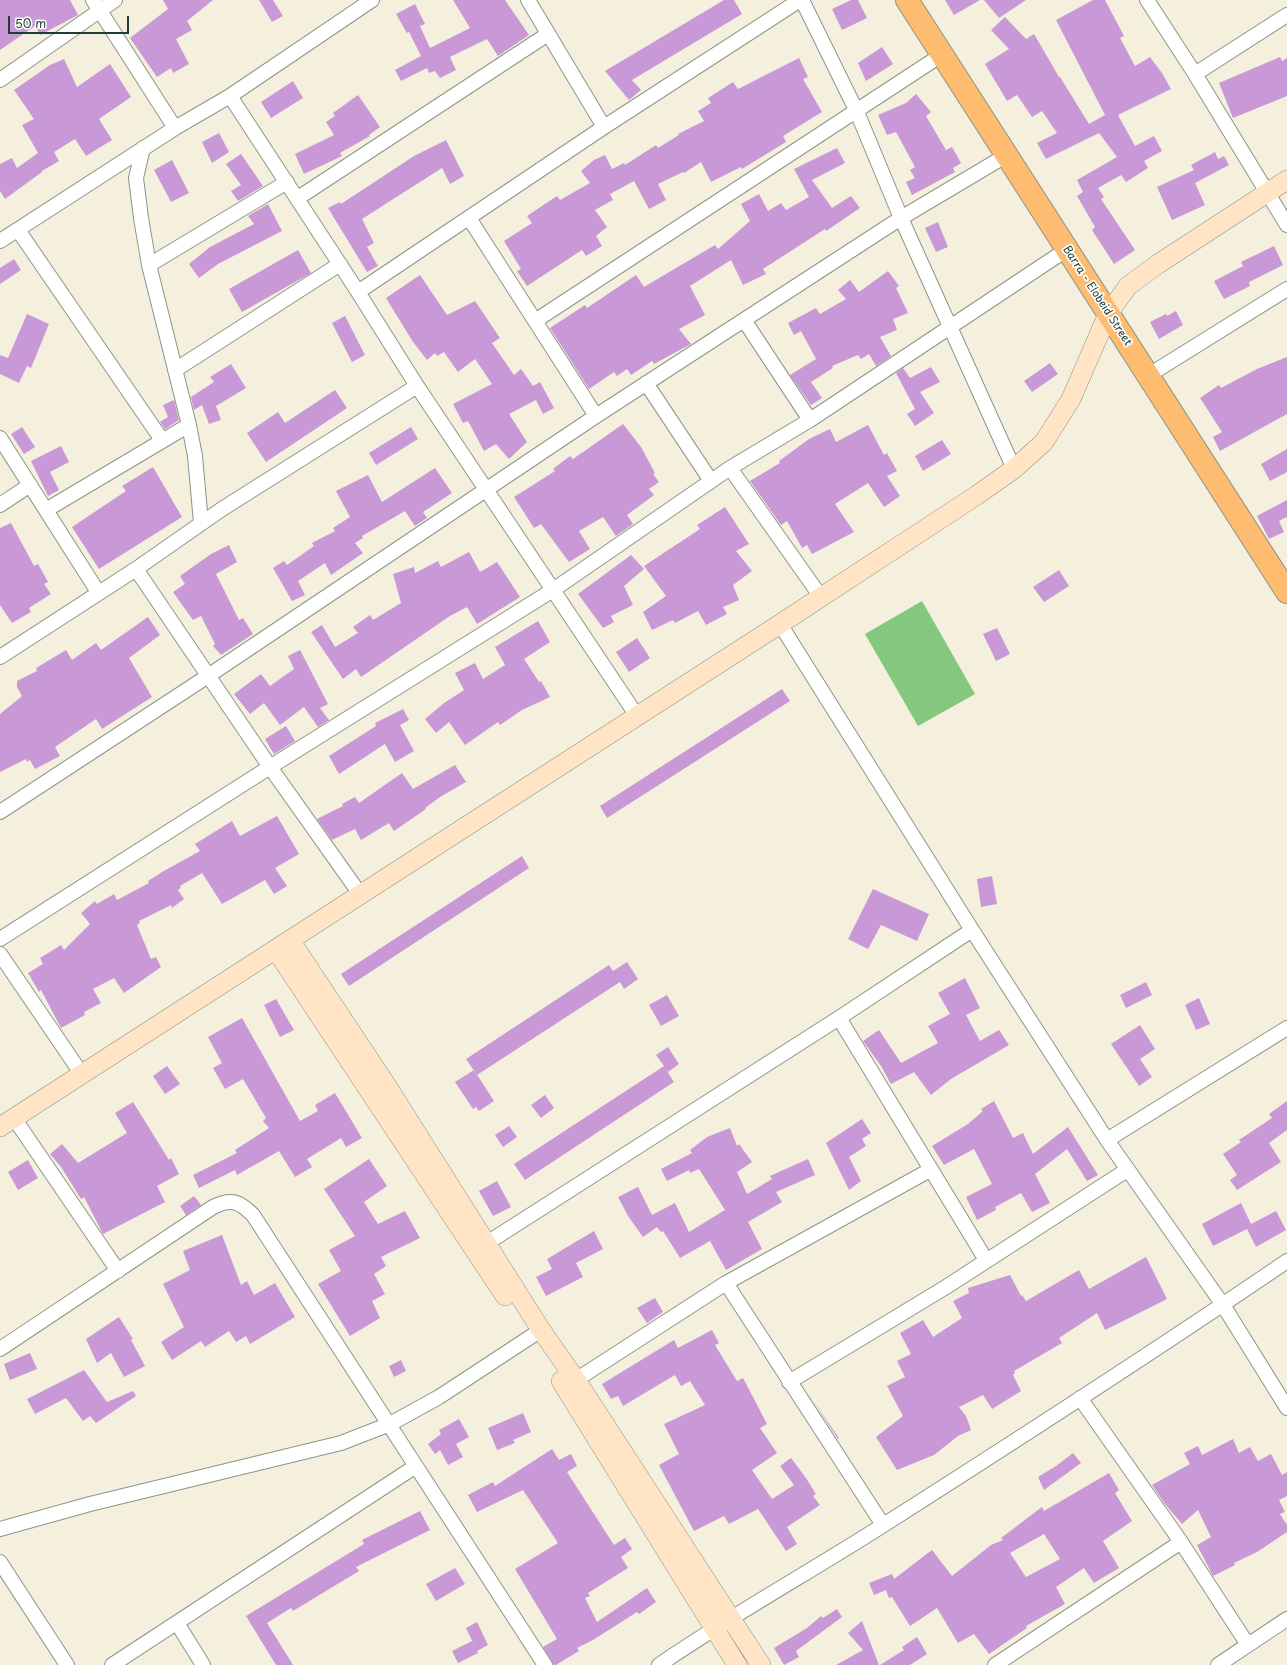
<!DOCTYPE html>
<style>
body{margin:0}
#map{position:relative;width:1287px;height:1665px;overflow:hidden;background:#f5f0de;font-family:"Playpen Sans",sans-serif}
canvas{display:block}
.scale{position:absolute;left:8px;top:16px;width:121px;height:18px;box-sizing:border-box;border:2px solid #1f3d34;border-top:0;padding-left:5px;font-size:12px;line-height:14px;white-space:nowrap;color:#1f3d34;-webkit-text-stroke:3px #fff;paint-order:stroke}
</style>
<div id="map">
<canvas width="1287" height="1665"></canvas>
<div class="scale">50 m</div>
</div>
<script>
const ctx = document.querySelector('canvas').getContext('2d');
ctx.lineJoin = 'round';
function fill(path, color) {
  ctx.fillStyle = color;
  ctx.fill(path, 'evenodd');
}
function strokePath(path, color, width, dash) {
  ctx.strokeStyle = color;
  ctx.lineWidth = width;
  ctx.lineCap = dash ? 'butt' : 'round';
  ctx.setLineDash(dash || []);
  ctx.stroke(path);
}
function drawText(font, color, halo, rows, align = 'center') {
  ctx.font = font + ' "Playpen Sans",sans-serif';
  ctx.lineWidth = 3.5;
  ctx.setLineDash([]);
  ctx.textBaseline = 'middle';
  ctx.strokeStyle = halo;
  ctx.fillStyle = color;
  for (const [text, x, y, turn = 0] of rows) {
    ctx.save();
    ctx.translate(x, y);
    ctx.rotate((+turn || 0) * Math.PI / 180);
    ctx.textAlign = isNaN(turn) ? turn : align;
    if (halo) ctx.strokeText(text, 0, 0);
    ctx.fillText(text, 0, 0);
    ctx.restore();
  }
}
fill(new Path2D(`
 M922,601l53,93 -57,32 -53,-92z`), '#84c77f');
fill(new Path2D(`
 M0,0h70l8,15 -38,20 -5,-9 -35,24z
 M163,0h50l-26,21 5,9 -16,9 13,25 -16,9 -2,-5 -14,9 -27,-39 38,-29z
 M259,0h14l10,16 -11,6z
 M453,0h52l24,35 -31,21 -11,-17 -37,18 6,13 -16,8 -5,-7 -6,2 -2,-5 -26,13 -6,-11 26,-14 -12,-24 -2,1 -11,-19 19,-10 10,20 -5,2 10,22 40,-20z
 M724,0h10l8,14 -110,66 9,10 -12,10 -24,-29z
 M851,0h7l9,18 -25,12 -10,-21z
 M945,0h35l-26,15z
 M984,0h42l-27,18z
 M1093,0h12l19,36 -4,2 15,28 15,-9 12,16 9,16 -53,26 17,31 19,-10 8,15 -18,10 4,7 -22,14 -5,-7 -23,13 6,9 -3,2 34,51 -21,14 -22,-34 3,-3 -18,-31 6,-4 -6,-12 40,-23 -18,-24 -53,26 -9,-16 20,-10 -15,-22 -10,6 -15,-22 -10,6 -22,-37 24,-15 -18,-19 14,-13 21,22 8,-5 25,43h1l29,47 16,-9 -49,-95z
 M882,47l11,17 -27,17 -8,-18z
 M1280,57l2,4 5,-3v38l-54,22 -14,-35z
 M799,58l9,19 -5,2 19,33 -39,24 3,6 -44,27 -1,-2 -30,15 -10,-20 -17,11 -1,-1 -25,12 8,16 -17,9 -15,-28 -24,13 3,6 -18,10 12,17 -11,9 6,10 -16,10 -4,-6 -55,36 -10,-15 4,-2 -17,-28 28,-18 -5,-7 30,-20 3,4 30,-17 -9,-12 13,-11 11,-5 7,14 12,-6 1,2 31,-20 2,3 21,-13 -1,-1 26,-13 -6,-10 13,-8 -3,-5 25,-16 5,7z
 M64,59l13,28 33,-23 21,33 -32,22 13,21 -26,16 -11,-17 -21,13 5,9 -17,10v1l-37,27 -5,-8v-27l12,-6 5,10 21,-15 -16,-28 12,-6 -20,-29 36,-25z
 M293,81l10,17 -32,20 -10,-16z
 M916,94l15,18 -5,4 20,34 6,-3 9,16 -8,5 2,4 -43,23 -6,-13 9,-4 -5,-8 5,-3 -19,-35 -9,3 -9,-20 28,-12z
 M358,95l22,32 -11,8 1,1 -30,17 2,3 -38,18 -9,-20 39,-19 -8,-13 9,-6 -2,-3z
 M219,133l10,19 -17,11 -10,-21z
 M446,140l18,36 -14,8 -8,-16 -80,51 12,24 -7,4 11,19 -11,6 -39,-64 12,-6 1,2 73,-48z
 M837,148l8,15 -33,17 20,28 19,-12 9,12 -34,23 -1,-2 -62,40 3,5 -23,11 -12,-25 -41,26 15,29 -26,14 12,15 -37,20 -2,-3 -21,14 -4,-6 -10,7 -3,-4 -25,17 -39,-61 35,-23 2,3 49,-33 8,12 71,-42 3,4 32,-28 -9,-17 18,-10 9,17 13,-8 5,7 23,-13 -15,-28z
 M1215,152l3,7 6,-3 5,9 -34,18 10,22 -33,15 -15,-33 37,-17 -3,-5z
 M241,154l22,32 -25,15 -7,-10 10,-6 -15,-21z
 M172,160l17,33 -18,9 -17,-32z
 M268,204l14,27 -64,33 -19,14 -10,-14 21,-17 44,-23 -6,-8z
 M938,222l10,25 -12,5 -11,-24z
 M1274,246l9,19 -34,17 1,4 -26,13 -10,-18 29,-15 -2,-4z
 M298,250l13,23 -69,39 -13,-23z
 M14,259l7,11 -21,14v-16z
 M888,271l11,15 -3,2 12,25 -15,6 4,11 -17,7 11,19 -15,10 -7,-12 -8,5 -3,-4 -26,11 1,2 -22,14 11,16 -11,7 -21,-30 26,-16 -15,-28 -7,4 -6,-12 28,-15 4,6 26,-15 -8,-9 12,-10 9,12z
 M420,275l27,40 28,-14 25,37 -8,5 22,32 7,-6 12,17 7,-4 14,26 -11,6 -7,-14 -27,14 18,28 -18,17 -13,-15 -12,7 -16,-30 -5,2 -10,-19 39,-20 -17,-25 -17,13 -14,-20 -7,4 -2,-3 -8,7 -14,-18 -27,-44z
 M1176,311l7,14 -24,14 -9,-17 16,-8 1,2z
 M27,314l22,10 -18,44 -4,-2 -8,17 -19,-9v-19l8,3z
 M345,316l20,39 -13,7 -20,-39z
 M1287,357v57l-67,37 -7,-14 9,-5 -22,-34 19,-13 2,3 36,-19z
 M1050,363l8,11 -26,18 -8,-11z
 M231,364l15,24 -30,18 5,14 -12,4 -7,-19 -8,5 -3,-13 23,-15 -4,-5z
 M931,367l9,15 -20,10 14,21 -19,13 -8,-12 8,-5 -19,-36 7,-5 7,10z
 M335,390l12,18 -81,54 -19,-29 31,-21 7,11z
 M174,400l5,20 -14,9 -5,-7 8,-5 -5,-12z
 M623,424l18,23 14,26 -2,1 6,8 -10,7 5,6 -27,20 6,9 -17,12 -13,-19 -24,14 11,18 -21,13 -28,-38 -7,4 -20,-31 41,-26 -2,-2 17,-13 3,3z
 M868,425l16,30 3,-2 10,18 -10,5 13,20 -16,11 -16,-24 -33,21 19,28 -42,22 -5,-9 -5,3 -15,-27 -6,4 -31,-44 30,-18 -1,-2 30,-22 21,-10 6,13z
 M22,427l13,20 -11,7 -13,-20z
 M411,427l7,12 -42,26 -7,-12z
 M942,440l9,14 -28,17 -8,-15z
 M61,446l8,16 -19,10 9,18 -11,6 -17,-35z
 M1287,449v23l-17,9 -9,-17z
 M153,467l29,50 -83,52 -27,-42 54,-36 -4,-5z
 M435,468l17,25 -29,19 4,6 -12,8 -10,-15 -43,25 1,2 -8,5 8,10 -32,22 -6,-12 -27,18 7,14 -13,6 -19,-33 11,-7 3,4 27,-19 -2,-3 23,-12 -2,-3 17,-11 -14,-26 32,-16 14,27z
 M1287,500v17l-8,4 5,11 -15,7 -12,-23z
 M725,507l24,37 -13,7 16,20 -19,14 6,15 -16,7 4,7 -21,11 -8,-14 -23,12 -2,-3 -21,10 -9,-18 23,-16 -22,-30 56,-37 -3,-4z
 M11,523l23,43 4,-2 10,18 -4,2 7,10 -22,14 2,4 -19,11 -12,-18v-77z
 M229,545l8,17 -21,12 23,46 4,-2 10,16 -32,21 -8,-9 2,-2 -14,-28 -8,4 -20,-28 12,-8 -5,-8 31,-22z
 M469,552l11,20 17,-10 23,35 -43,27 -10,-17 -17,9 -89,61 -5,-8 -13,10 -32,-47 11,-7 13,22 23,-14 -5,-6 17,-12 3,5 28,-17 -8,-29 21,-7 1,6 23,-12 3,6z
 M631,555l13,14 -20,17 9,19 -22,11 3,6 -11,6 -25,-34z
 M1059,570l10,16 -25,16 -11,-15z
 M148,617l12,18 -31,23 23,39 -50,32 -6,-10 -41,28 5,9 -25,13 -5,-9 -3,2 -1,-3 -26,13v-58l22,-18 -5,-9v-6l20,-10 -1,-3 30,-18 6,10 24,-17 5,7z
 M538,621l12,21 -26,17 15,23 2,-1 9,16 -28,13 -22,15 -2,-3 -33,23 -16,-23 -13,11 -11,-14 19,-16 20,-13 -9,-17 20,-10 8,16 22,-14 -10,-18z
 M997,628l13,26 -14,7 -13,-27z
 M637,638l13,20 -21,14 -13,-20z
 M300,650l28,54 -8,4 9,12 -11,7 -14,-20 -24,18 -16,-22 -14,11 -16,-20 27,-20 9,12 24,-17 -6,-13z
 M782,689l8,12 -183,117 -7,-12z
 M403,709l6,11 -9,5 14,26 -19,11 -10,-18 -46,30 -10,-18 47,-30 -1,-3z
 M286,726l9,15 -21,13 -9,-15z
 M455,765l11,17 -26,15 -15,11 1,1 -32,22 -5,-8 -28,17 -6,-11 -23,11 -15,-21 26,-13 -1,-2 13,-7 4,6 43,-30 11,16z
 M277,816l22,38 -24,14 12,18 -13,8 -9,-14 -43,24 -20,-31 -22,13 1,2 -3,2 6,9 -12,9 -1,-3 -32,16 1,2 -3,2 14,34 5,-2 5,10 -37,26 -10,-15 -21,11 8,14 -17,9 1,3 -24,13 -20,-38 -2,2 -11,-19 15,-9 -3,-6 21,-13 3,5 26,-26 -9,-11 14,-12 2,3 17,-10 3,6 32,-17 -1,-2 14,-9 38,-21 -5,-7 37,-23 8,15z
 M522,856l7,12 -180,118 -8,-12z
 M992,876l5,28 -16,3 -4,-28z
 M873,889l56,25 -12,27 -36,-16 -13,24 -20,-10z
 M627,962l11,17 -14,10 -4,-7 -143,93 -11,-16 143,-94 4,6z
 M965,978l15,30 -14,7 14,26 19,-11 10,15 -58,34 -20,16 -17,-23 -23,12 -10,-18 -18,-25 16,-11 22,33 37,-20 -10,-17 22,-12 -12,-21z
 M1146,982l6,13 -26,13 -6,-13z
 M667,995l12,21 -18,10 -12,-21z
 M1199,998l11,26 -14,6 -11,-25z
 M276,999l18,31 -14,7 -16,-32z
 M242,1018l58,103 18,-10 -3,-6 20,-12 27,45 -16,9 -5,-9 -34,21 5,8 -17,10 -16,-26 -42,24 -2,-5 -36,18 -6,-13 44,-22 -2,-3 34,-22 -6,-7 3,-3 -23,-39 -18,10 -12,-21 9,-5 -14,-26z
 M1140,1025l15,24 -15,10 12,18 -13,9 -28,-42z
 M668,1047l11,17 -11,8 -3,-4 9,14 -149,98 -11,-16 150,-98 -8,-11z
 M167,1066l13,18 -15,10 -12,-18z
 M474,1070l20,31 -15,10 -3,-4 -3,2 -18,-27z
 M545,1095l9,13 -13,10 -10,-13z
 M994,1101l19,37 10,-5 10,21 35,-27 30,48 -11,6 -20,-32 -32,25 15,29 -18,9 -11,-19 -26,14 1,3 -19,10 -11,-23 26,-13 -18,-35 -30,16 -12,-19 36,-22 15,-13 -2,-2z
 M1287,1101v29l-18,13 12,19 -44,28 -7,-10 7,-5 -14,-21 18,-12 -2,-2 33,-22 -3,-4z
 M133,1102l36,58 2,-2 8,16 -22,12 8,16 -62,32 -19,-37 -3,2 -20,-32 -11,-13 12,-10 16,19 49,-30 -12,-20z
 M862,1119l9,14 -9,6 4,7 -17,11 12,24 -12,9 -23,-47z
 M509,1126l8,11 -14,10 -8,-12z
 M730,1128l7,18 2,-2 13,18 -15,10 10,22 25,-15 -2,-3 38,-17 7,16 -39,17 6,10 -34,20 14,27 -36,21 -16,-29 -30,17 -17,-27 -2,1 -4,-5 -14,10 -15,-21 -10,-19 20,-10 14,28 23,-12 14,29 36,-22 -26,-41 -9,4 -1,-3 -22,11 -6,-12 31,-16 -2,-3 17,-13z
 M369,1159l18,27 -23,16 14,22 27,-13 15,27 -39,19 5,9 -12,8 11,20 -13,7 8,17 -30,18 -32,-52 23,-13 -12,-21 26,-14 -31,-47z
 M28,1160l10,18 -20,12 -10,-18z
 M497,1181l14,26 -18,9 -14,-25z
 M194,1196l7,9 -15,10 -6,-9z
 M1241,1203l10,21 25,-13 10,19 -30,17 -9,-18 -34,17 -11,-22z
 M594,1231l9,18 -27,14 7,14 -37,19 -10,-19 16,-8 -5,-10z
 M222,1235l19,50 6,-4 7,14 21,-12 20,34 -45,27 -4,-8 -10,6 -7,-11 -24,16 -4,-6 -29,19 -11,-18 23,-15 -21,-43 27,-14 -7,-19z
 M1146,1257l21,42 -62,31 -8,-17 -38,25 3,5 -48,28 1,2 -2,2 8,16 -29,18 -9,-14 -24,12 7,9 5,14 -13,6 -24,19 -37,15 -21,-33 27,-21 -16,-30 18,-9 -8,-16 14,-7 -11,-21 23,-13 10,17 29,-19 -9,-17 16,-8 -1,-5 42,-13 11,21 1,-1 4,6 53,-31 10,19z
 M655,1298l8,14 -16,11 -10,-15z
 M119,1317l14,22 -2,1 14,26 -21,11 -13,-24 -14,10 -11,-24z
 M712,1330l7,13 -4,2 22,36 6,-3 24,46 -7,4 17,25 -25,17 20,29 22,-14 -14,-19 11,-8 15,20 10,16 -3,2 7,9 -33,22 10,17 -11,7 -28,-42 -29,15 -5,-8 -30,15 -35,-66 20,-11 -15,-30 41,-19 -15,-24 -9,5 -6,-11 -52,31 -5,-10 -7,3 -9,-15 72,-44 4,8z
 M30,1353l7,16 -27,11 -6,-16z
 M401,1360l5,11 -12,6 -5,-11z
 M84,1370l23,32 26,-11 3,5 -40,27 -6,-7 -7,5 -17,-23 -31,16 -8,-15z
 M809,1395l30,43 -1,1z
 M523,1413l8,19 -18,8 2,3 -18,7 -9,-22z
 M459,1419l10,18 -13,7 7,13 -15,8 -8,-15 -5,4 -7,-10 13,-10 -2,-4z
 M1233,1439l6,14 11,-6 8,14 13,-7 11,21 5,-3v24l-8,4 6,12 -5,2 7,11v7l-30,20 -23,11 1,2 -22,11 -16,-31 14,-8 -13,-27 -16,14 -17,-20 -13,-19 38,-21 -6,-11 14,-7 4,9z
 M552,1449l7,11 12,-6 6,12 -10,6 47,73 11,-7 7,11 -11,8 7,11 -40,25 2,3 -5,2 12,24 50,-34 9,14 -17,12 -2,-2 -44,28 -16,8 2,3 -23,14h-2l-11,-18 14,-8 -42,-70 43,-26 -35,-53 -46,22 -9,-17 25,-13 2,4z
 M1073,1453l8,10 -37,27 -6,-13 18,-11z
 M1109,1473l10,17 -4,3 17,28 -29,20 16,27 -25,15 -10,-15 -28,19 9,17 -39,22 1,2 -38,26 -15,-20 -16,9 -21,-35 -27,18 -18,-29 -3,1 -3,-8 -12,5 -5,-12 23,-9 2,5 38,-29 20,26 39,-31 12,-5 -2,-2 41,-31 2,4zM1044,1534l16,25 -34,18 -16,-24z
 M420,1511l10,19 -74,37 3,4 -66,40 -2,-3 -24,15 26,42h-17l-30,-49 118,-72 -2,-4z
 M455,1568l10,16 -29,17 -10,-17z
 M837,1609l5,8 -46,34 3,6 -15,8 -10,-17 33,-20 14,-12 2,2z
 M862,1621l17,44h-43l27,-15 -15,-17z
 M477,1622l11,23 -11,6 -11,-23z
 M917,1637l10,17 -17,11h-30l24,-15 -2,-3z
 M472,1641l6,12 -20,10 -6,-12z`), '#c899d6');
const street = new Path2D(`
 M93,0l82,128
 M528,0l76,127
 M802,0l55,112 44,106 113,251
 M1147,0l48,74 92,151
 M1195,74l92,-59
 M0,80l115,-80
 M230,96l128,196 59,94 220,330
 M143,148l-7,30 5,40 8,47 40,160 6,31 6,67
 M298,198l250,-164
 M469,218l127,198
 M18,230l144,210
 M0,241l175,-113 55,-32 142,-96
 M149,265l138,-83
 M358,292l246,-165 196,-127
 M744,320l66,100
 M535,321l408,-267
 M175,370l165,-106
 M1149,375l138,-86
 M646,383l65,98
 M0,438l98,154
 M730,468l91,129
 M0,505l30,-20
 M46,510l143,-85
 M136,569l134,198 90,127
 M780,624l192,306 135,210 116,165 64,103
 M0,657l136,-88 86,-60 195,-123
 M0,812l208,-136 388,-260 305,-198 106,-63
 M0,939l270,-172 283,-177 177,-122 80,-48 256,-170
 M0,954l81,119
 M839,1018l147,242
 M14,1118l104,153
 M1107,1140l180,-112
 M487,1243l352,-225 133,-88
 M726,1283l157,242
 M0,1349l213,-142c18,-9 26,-6 40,8l292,450
 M789,1382l157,-95 181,-117
 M568,1385l158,-102 204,-113
 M1080,1398l101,144 67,103
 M0,1529l90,-25 251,-61 49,-19 49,-27 102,-67
 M0,1562l67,103
 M177,1623l26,42
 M112,1665l304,-199
 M659,1665c73,-50 151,-93 226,-141 135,-86 270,-173 402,-263
 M995,1665l186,-123
 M1218,1665l69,-46`);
const secondary = new Path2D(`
 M290,940l97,146 154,244 35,50 185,285
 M276,950l229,346
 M0,1127l780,-503 197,-129 37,-26 30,-27 27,-43 37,-85 20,-28 30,-22 129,-84
 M561,1381l176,284`);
const primary = new Path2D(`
 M907,0l380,592`);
strokePath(street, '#8a9689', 16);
strokePath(secondary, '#8a9689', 20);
strokePath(primary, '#8a9689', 24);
strokePath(street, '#fff', 14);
strokePath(secondary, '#ffe4c6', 19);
strokePath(primary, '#febc70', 22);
drawText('11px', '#1f3d34', '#fff', [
 ["Barra - Elobeid Street",1097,296,57]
]);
</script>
